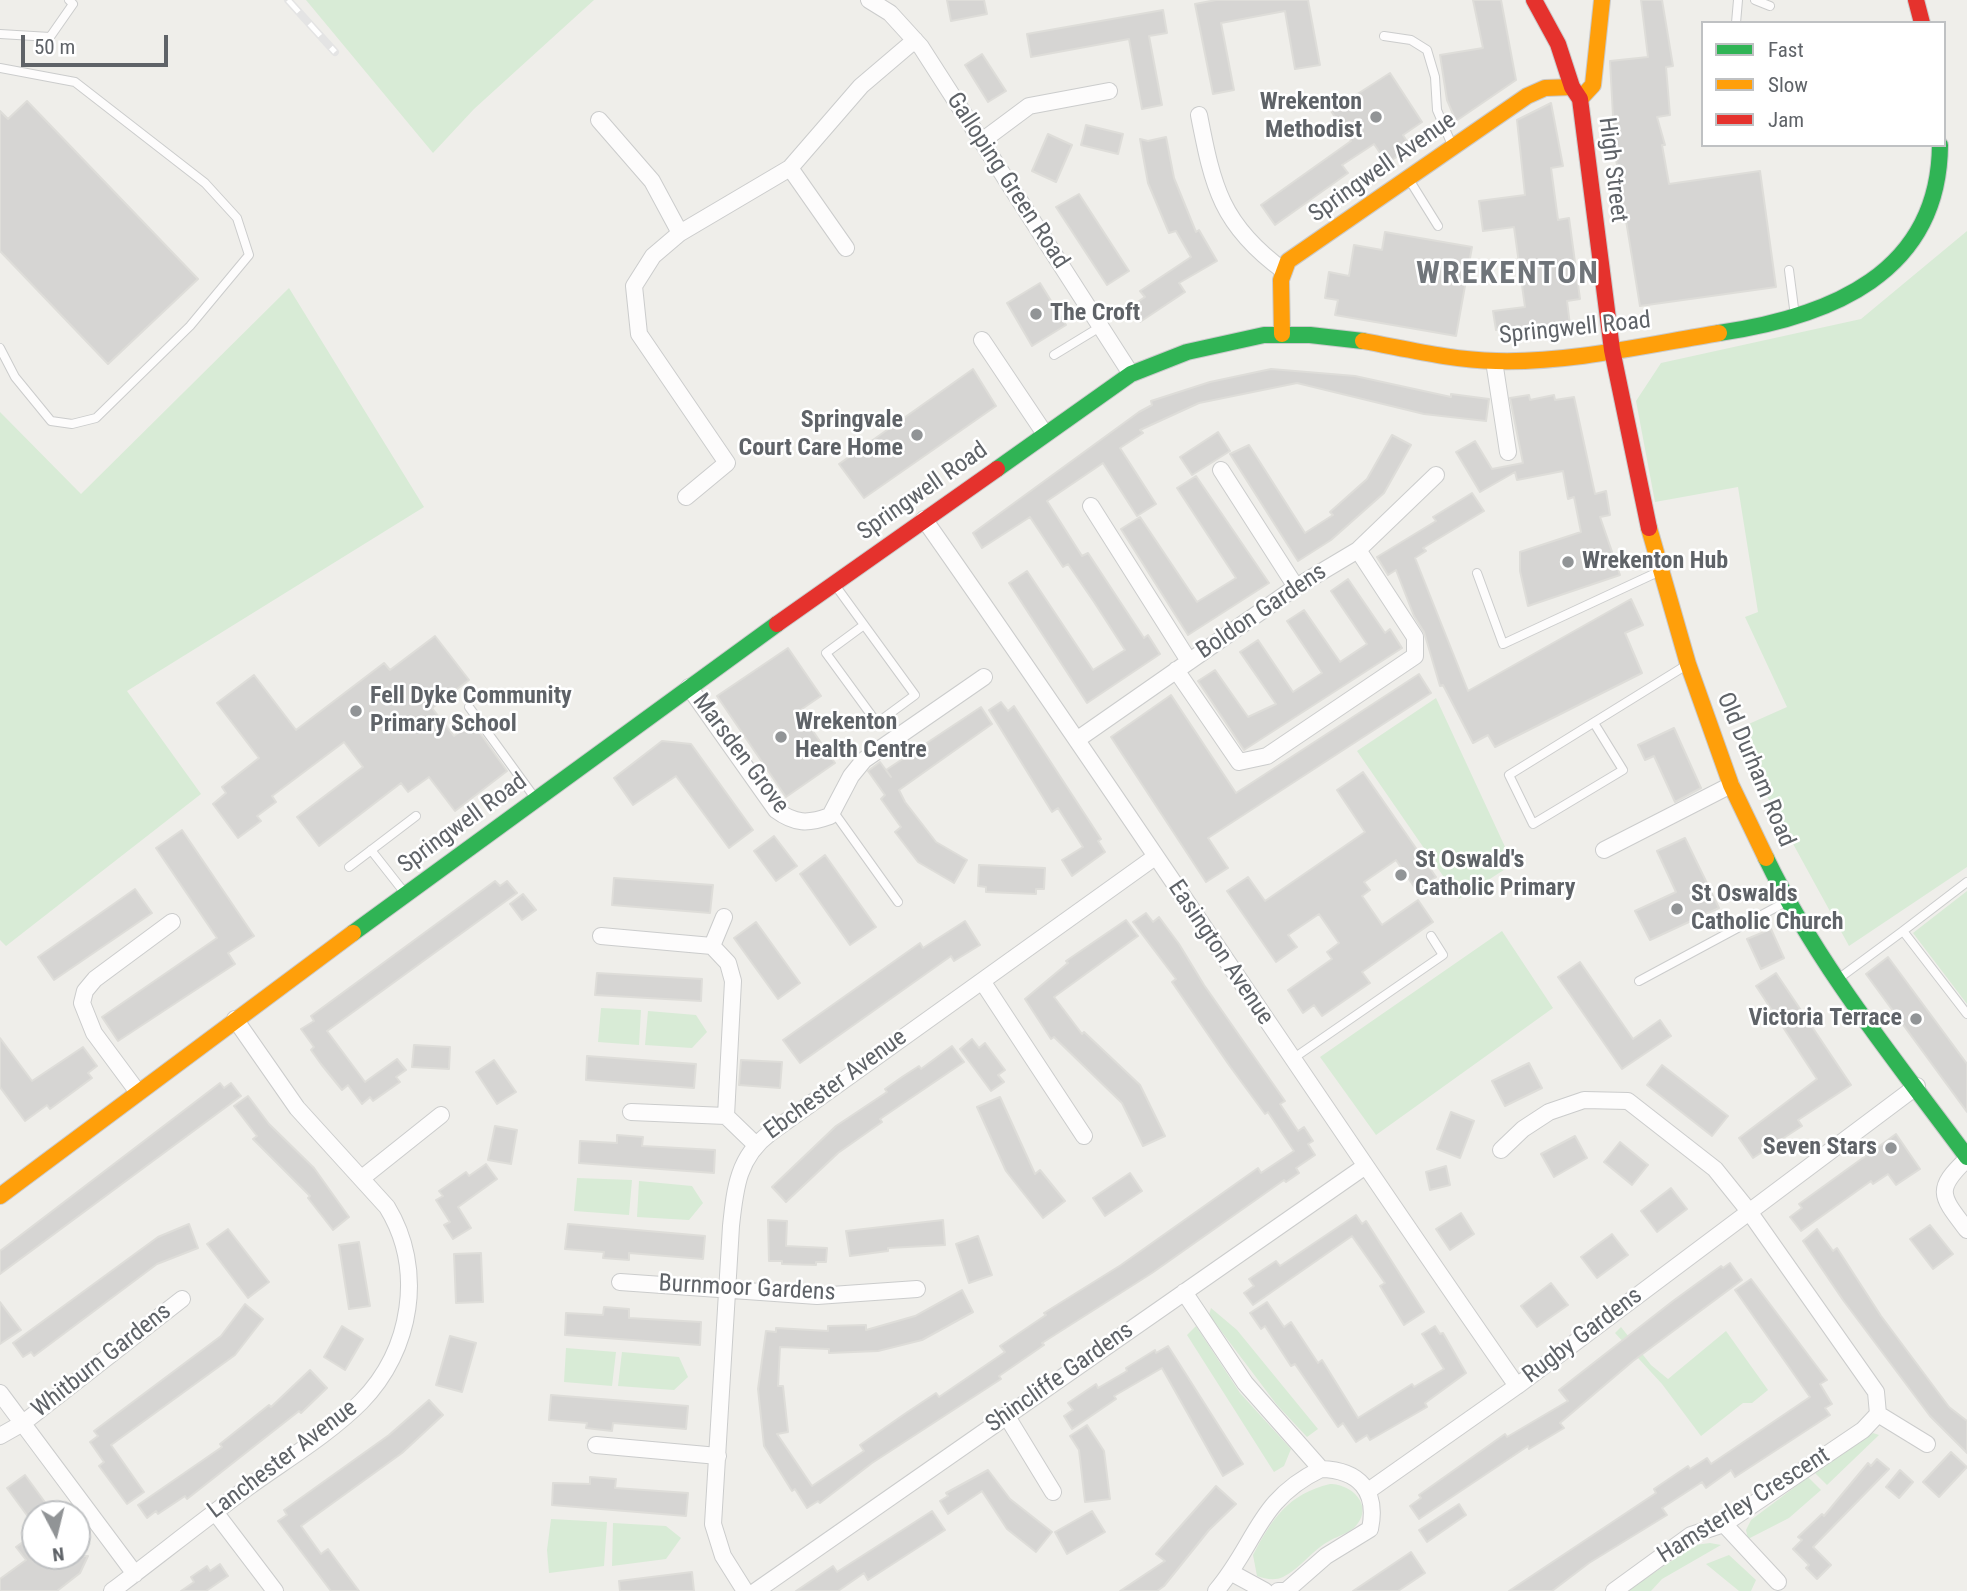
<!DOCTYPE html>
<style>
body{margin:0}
#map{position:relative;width:1967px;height:1591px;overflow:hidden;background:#efeeea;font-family:"Roboto Condensed",sans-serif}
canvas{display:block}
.legend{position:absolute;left:1701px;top:21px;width:245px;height:126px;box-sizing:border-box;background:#fff;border:2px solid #bfc1c3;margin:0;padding:9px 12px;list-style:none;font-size:21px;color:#5f6368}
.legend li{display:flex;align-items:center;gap:14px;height:35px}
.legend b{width:35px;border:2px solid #bfc1c3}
.north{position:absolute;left:21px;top:1500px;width:70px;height:70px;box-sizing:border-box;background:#fff;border:2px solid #bfc1c3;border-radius:50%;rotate:173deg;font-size:19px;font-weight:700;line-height:28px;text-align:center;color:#5f6368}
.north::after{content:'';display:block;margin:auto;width:24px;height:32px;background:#919496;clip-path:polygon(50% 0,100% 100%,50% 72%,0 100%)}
.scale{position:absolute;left:21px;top:35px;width:147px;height:32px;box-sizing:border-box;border:4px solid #5f6368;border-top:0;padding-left:9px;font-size:21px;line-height:24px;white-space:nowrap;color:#5f6368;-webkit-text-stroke:5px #fff;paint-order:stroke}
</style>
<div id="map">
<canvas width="1967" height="1591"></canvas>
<ul class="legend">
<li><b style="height:9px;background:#30b455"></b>Fast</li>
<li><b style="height:9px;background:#ff9f0a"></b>Slow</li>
<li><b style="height:9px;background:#e5322d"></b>Jam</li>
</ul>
<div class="north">N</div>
<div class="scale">50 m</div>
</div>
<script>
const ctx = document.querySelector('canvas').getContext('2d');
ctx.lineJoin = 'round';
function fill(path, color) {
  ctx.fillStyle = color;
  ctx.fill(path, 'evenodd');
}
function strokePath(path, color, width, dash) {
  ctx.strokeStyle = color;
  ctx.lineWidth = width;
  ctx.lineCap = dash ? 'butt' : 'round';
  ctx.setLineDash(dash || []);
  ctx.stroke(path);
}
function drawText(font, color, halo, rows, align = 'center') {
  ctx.font = font + ' "Roboto Condensed",sans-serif';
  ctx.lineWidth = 5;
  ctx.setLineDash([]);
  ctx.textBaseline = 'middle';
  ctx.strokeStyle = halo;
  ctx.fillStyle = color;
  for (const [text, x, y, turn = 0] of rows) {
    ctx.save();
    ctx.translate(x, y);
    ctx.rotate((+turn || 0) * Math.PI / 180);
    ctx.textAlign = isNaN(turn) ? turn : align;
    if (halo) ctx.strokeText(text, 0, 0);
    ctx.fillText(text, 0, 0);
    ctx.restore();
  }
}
fill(new Path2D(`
 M306,0h288l-120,109 -41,44z
 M1967,231v636l-118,79 -86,-157 -21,-62 45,-20 -42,-90 13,-5 -20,-125 -83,15 -19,-101 25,-38 200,-44z
 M289,288l135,219 -297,184 74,103 -195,152 -6,-6v-528l81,82z
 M1436,698l77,166 -54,35 -102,-148z
 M1967,891v113l-54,-71z
 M1502,931l51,77 -177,127 -56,-78z
 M601,1008l40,2 -2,35 -41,-3z
 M648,1011l48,4 11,17 -15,16 -47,-3z
 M577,1178l55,2 -3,35 -55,-4z
 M639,1181l53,5 11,17 -14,17 -52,-3z
 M1211,1308l26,22 81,99 -11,8 -30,-32 -68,-90z
 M1196,1326l44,67 51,56 -7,17 -10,6 -87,-137z
 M1621,1327l30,38 17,14 58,-48 42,59 -16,13h-9l-42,33 -39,-52 -47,-51z
 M566,1348l50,4 -4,34 -48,-4z
 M622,1352l57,5 9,20 -14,13 -56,-4z
 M1873,1433l6,2 -52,50 -12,-12z
 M1808,1477l13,13 -32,28 -41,21 -2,-9 5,-10z
 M1330,1484c22,0 45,22 25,43 -6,6 -17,9 -24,13 -18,9 -30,28 -48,37 -8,4 -18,2 -26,-1l-4,-21c19,-36 35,-61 77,-71z
 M551,1519l56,3 -3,44 -55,7 -2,-23z
 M613,1523l53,3 15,12 -15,21 -54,7z
 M1710,1543l11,2 -59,34 -11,12h-24l68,-46z
 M1729,1555l27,25 -5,11h-12l-33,-27z`), '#d8ebd6');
const building = new Path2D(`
 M947,0h37l3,14 -36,7z
 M1216,0h92l12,65 -25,4 -10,-58 -64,12 13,67 -21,4 -18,-90z
 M1473,0h28l15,80 -60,41 -9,-21 -7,-45 43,-7z
 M1641,0h21l11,66 -7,1 4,48 -13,2 8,28h-3l7,39 91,-13 16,116 -136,19 -25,-153 -5,-92 38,-4z
 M1163,10l4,23 -18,3 13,69 -20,4 -13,-70 -98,18 -4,-23z
 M982,54l24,37 -18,11 -23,-37z
 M1390,73l32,49 -19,13 8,13 -24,15 -13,-19 -32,21 6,8 -73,52 -14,-20 90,-64 -20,-30z
 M27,101l171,178 -90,85 -108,-113v-140l8,8z
 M1551,103l12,63 -12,2 7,52 11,-2 11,81 -13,2 3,24 -59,9v-6l-15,2 -3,-19 32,-4 -11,-80 -31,4 -4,-30 46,-6 -8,-75z
 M1086,125l37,9 -5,20 -37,-9z
 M1048,134l24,11 -16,37 -24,-11z
 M1166,137l8,41 22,54 3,-2 18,31 -38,22 6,9 -45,30 -10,-15 15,-10 -5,-6 51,-34 -15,-26 -7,2 -21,-50 -8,-44 8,2z
 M1079,194l50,77 -22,14 -51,-78z
 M1385,232l87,15 -16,89 -121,-21 3,-15 -13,-2 4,-26 20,4 5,-31 28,5z
 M1040,283l26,42 -34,21 -25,-43z
 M973,369l23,37 -132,92 -25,-34z
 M1271,369l84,7 96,21v-3l38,5 -3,22 -62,-7 -127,-31 -98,20 -59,27 3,3 -23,15 36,56 -19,12 -34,-53 -56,38 35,55 6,-3 56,85 4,-3 12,19 -73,49 -78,-120 18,-12 66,99 32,-20 -31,-48 -26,-38 -5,3 -33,-50 -48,31 -9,-15 166,-121 13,-7 -1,-4 59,-19z
 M1529,395l1,5 24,-5 1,5 19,-3 21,97 11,-3 4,24 -10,2 20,58 -92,31 -8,-35v-19l61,-20 -7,-35 -6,2 -5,-28 -46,9 -2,-8 -35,20 -24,-40 19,-11 17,28 31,-6 -13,-65z
 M1218,432l12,19 -38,24 -12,-18z
 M1392,435l19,10 -27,48 -53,47 -33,21 -68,-107 19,-9 56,88 28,-18 -3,-3 37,-33z
 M1196,476l73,107 -81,52 -67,-106 19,-12 57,85 39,-24 -59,-90z
 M1472,493l12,18 -61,37 3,3 -11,7 53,133 163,-92 12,26 -18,8 17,40 -147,74 -7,-12 -15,8 -30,-58 -3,1 -16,-54 -10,-16 -18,-46 -8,5 -11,-18 59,-36 -3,-4z
 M1348,579l37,54 5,-4 12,19 -158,102 -46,-69 17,-11 33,47 28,-13 -36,-52 18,-12 35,52 29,-19 -35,-52 17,-11 36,52 27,-18 -36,-53z
 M435,636l34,44 -37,28 22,28 18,-14 35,49 -52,40 -26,-34 -21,15 -7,-9 -82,63 -22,-29 66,-50 -19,-25 -72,54 4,6 -19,14 4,5 -23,17 -25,-34 13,-11 -4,-6 37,-29 -42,-55 37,-28 42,55 88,-67 6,7z
 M788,648l33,48 -22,15 36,52 -49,34 -69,-101z
 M1419,674l12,19 -223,145 20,30 -22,14 -95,-145 60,-42 65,98z
 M1001,702l7,9 6,-5 87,133 -3,2 7,11 -33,24 -10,-16 21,-13 -25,-39 -6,4 -63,-102z
 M981,707l11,17 -93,66 6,12 31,40 31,18 -13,23 -36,-21 -23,-30 6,-5 -20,-28 4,-4 -17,-24 12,-9 11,15 -5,-7z
 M1674,728l27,60 -26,14 -21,-46 -9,4 -7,-15z
 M662,741l29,3 62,86 -24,18 -53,-72 -43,29 -19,-27z
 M1363,772l73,105 -19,14 -21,-31 -32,22 6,8 -8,6 20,29 36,-25 15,22 -71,50 8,11 -48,33 -8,-11 -11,8 -15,-23 44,-31 -5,-7 12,-9 -20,-29 -31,21 9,12 -21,15 -49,-71 21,-14 17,24 100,-69 -28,-42z
 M182,830l72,106 -26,17 7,11 -117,77 -16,-24 115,-79 -61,-90z
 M774,836l23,30 -21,15 -22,-30z
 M1685,838l34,70 -69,32 -15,-29 41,-19 -19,-41z
 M825,855l51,72 -26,18 -50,-71z
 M979,865l66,3 -1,21h-8v5l-50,-2v-5l-8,-1z
 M614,878l99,7 -3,28 -98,-8z
 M495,881l5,5 7,-5 10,12 -190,138 38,51 32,-23 9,11 -10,7 4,5 -27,19 -3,-4 -8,7 -14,-19 -6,5 -21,-26 -10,-14 3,-3 -13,-18 13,-8 -3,-5z
 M135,889l17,24 -98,67 -16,-23z
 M523,894l13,16 -14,10 -12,-16z
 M1146,913l7,9 6,-5 20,27 25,41 81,116 -5,3 18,27 6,-4 9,14 -5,3 7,11 -19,13 3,5 -13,9 -2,-2 -132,93 -110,70 2,2 -45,31 2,3 -129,84 -52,40 -2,-2 -11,7 -12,-19 -3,2 -28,-45 -6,-57 8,-58 10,1v-4l52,3v-5l38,-1v5l49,-14 47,-26 11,22 -51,28 -44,11 -49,2v-4l-49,-2 -2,39h5l5,46 -11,2 35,52 52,-35 -4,-6 46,-32 30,-20 3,4 66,-45 -5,-6 46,-31 -2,-2 77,-48 137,-97 3,5 33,-22 -26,-39 -3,2 -36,-49 -57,-83 4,-3 -43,-57z
 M1126,920l12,16 -84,61 28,37 2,-2 56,53 25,51 -22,10 -21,-43 -68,-66 -3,2 -26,-40 43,-36 -2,-2z
 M965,921l15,24 -26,16 -3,-5 -151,107 -17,-23 137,-97 3,5z
 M756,922l44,61 -22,16 -44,-61z
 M1771,929l13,29 -23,11 -14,-30z
 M1888,957l79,107v48l-101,-138z
 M1580,962l53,77 27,-19 11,16 -49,33 -64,-92z
 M597,973l105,6 -1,22 -106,-6z
 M1776,973l75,112 -53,35 4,6 -49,32 -14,-20 78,-59 -61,-93z
 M0,1038l32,43 51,-34 14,19 -9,7 4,5 -42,31 -3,-4 -22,16 -25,-34z
 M972,1039l7,9 6,-5 20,27 -7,5 6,7 -13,9 -31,-42z
 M414,1045l36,2 -1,22 -37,-2z
 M952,1046l12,16 -84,57 2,3 -44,31 -52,49 -14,-15 64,-61 51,-34 -2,-3 17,-12 17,-11 2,3z
 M587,1056l109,8 -2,24 -108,-8z
 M494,1060l22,32 -19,12 -21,-32z
 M741,1060l41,2 -2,26 -41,-3z
 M1529,1063l13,25 -37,18 -13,-25z
 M1662,1065l66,51 -16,20 -65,-51z
 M220,1083l4,5 7,-5 10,13 -241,178v-23z
 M248,1096l21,28 45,44 35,49 -16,13 -25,-32 2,-2 -57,-57 4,-3 -23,-30z
 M1000,1097l35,77 5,-4 25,31 -22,17 -37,-47 -29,-64z
 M1451,1112l23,9 -14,37 -23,-9z
 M495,1126l22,4 -6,34 -23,-4z
 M1896,1134l24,35 -24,16 -8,-11 -15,10 -2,-3 -70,50 -11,-14 12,-9 -3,-4z
 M617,1135l26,2 -1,9 73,4 -1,23 -135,-10 1,-22 37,2z
 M1575,1136l12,22 -33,19 -13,-23z
 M1620,1142l28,23 -16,20 -28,-23z
 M486,1164l11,15 -39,28 13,21 -18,11 -9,-14 6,-3 -14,-22 7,-4 -4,-5 27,-19 3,4z
 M1446,1166l4,19 -20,5 -4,-18z
 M1130,1173l12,18 -37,25 -12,-18z
 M1671,1188l16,21 -30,23 -16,-21z
 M1461,1213l13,21 -24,16 -14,-21z
 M1356,1215l6,9 4,-3 58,91 -20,13 -24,-39 5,-3 -33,-47 -99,69 -9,-12 10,-7 -5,-7 27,-18 4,5z
 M768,1220l19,1 -1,25 41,2 -1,14h-10v3l-34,-1v-3h-13z
 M943,1220l2,25 -57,3v3l-38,5 -4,-25z
 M189,1224l9,24 -41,16 -123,92 -3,-4 -8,5 -10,-14 145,-106z
 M568,1224l137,12 -2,23 -74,-6v7l-26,-2 1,-6 -39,-3z
 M1930,1225l23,29 -20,15 -23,-30z
 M228,1229l41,53 -21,16 -41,-54z
 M1817,1229l16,22 4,-3 44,68 68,91 18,14v32l-37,-37 -87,-116 -40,-59z
 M1612,1234l16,21 -31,23 -16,-21z
 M978,1236l14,39 -23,8 -13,-39z
 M359,1242l11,64 -21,3 -10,-64z
 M481,1253l2,49 -27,1 -2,-49z
 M1730,1263l12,17 -109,81 -73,62 4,5 -35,21 -1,-3 -109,73 -9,-13 11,-8 -2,-3 86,-61 2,3 61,-36 -9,-11 114,-89 48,-35 2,2z
 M1751,1279l76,101 -7,4 12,20 -7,4 5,7 -95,62 -4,-7 -25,18 -4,-6 -40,26 5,7 -78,48 -37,28h-43l147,-98 -2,-4 34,-23 2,3 17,-11 4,6 99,-67 -75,-107z
 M1551,1283l17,22 -31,22 -16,-21z
 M0,1302l21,28 -21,14z
 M1267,1302l17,25 7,-5 27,41 4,-3 36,58 54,-34 2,3 30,-18 -22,-35 13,-8 5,8 3,-1 23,40 -41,30 2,4 -57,33 -3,-5 -11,7 -13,-19 -5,4 -43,-63 -4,2 -26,-40 -4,3 -11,-16z
 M245,1304l18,15 -28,36 -124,90 33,47 -17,12 -28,-38 5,-4 -14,-20 8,-6 -4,-5 127,-95z
 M604,1307l25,2v9l72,4 -1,23 -135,-10 1,-22 37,2z
 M342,1326l21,13 -18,31 -21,-13z
 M450,1336l26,7 -14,49 -26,-7z
 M1168,1346l75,118 -20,12 -61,-108 -48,28 2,3 -44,30 -8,-13 9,-6 -5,-7 28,-19 2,4 29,-17 -1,-3 29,-18 1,3z
 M310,1370l17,18 -26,25 -2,-2 -112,88 -2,-3 -27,18 -2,-3 -9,7 -9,-13 84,-58 -2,-3 49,-39 2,2z
 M551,1395l137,11 -2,23 -73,-6 -1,8 -9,-1 -17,-2 1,-5 -38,-3z
 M429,1400l14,15 -41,38 -101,73 20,28 7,-5 31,42h-28l-53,-70 9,-6 -3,-5 105,-75z
 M1087,1425l17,26 6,48 -25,3 -6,-52 -9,-14z
 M1951,1452l16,15 -28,30 -16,-15z
 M1877,1459l12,10 -76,78 18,18 -14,14 -11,-11 3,-3 -16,-16 9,-9 -4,-3 24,-23 2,2 44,-53 3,3z
 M988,1470l22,29 42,33 -16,20 -29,-23 -25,-38 -34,23 -8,-13 8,-5 -2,-3z
 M1900,1470l13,12 -14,16 -13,-11z
 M25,1475l22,30 -18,13 -22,-30z
 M590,1477l26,2 -1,9 73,5 -2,23 -134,-11 1,-22 37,1z
 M1216,1486l20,18 -27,26 -45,56 -7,5h-37l45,-30 -9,-7z
 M1459,1504l7,11 -39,27 -8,-12z
 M932,1511l13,19 -77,50 -4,-7 -26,18h-42l37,-25 4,6z
 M1092,1511l13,21 -38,22 -12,-22z
 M35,1533v23h53l-8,17 -23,18h-57v-12l26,-19 -10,-13z
 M1411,1552l14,21 -27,18h-45z
 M220,1564l8,12 -22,15h-25l13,-9 -3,-5 16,-11 3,5z
 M692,1572l2,19h-74l-1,-10z`);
fill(building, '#d6d5d3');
strokePath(building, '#deddd9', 2);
const lane = new Path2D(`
 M1755,0l15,6
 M1736,23l2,-23
 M0,34l50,3 23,-33 -4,-4
 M1384,36l27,4 16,10 8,27 2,33 15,35
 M0,68l75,14 130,101 32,35 12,37 -59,71 -94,92 -24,6 -21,-3 -36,-44 -15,-29
 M1410,181l28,45
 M1789,270l6,46
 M1054,355l46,-28
 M1477,573l26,71 155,-72
 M835,585l80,110 -38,28 -51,-70 38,-28
 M469,707l66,91
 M1594,723l29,47 -90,54 -24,-49 176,-109
 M833,811l65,91
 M371,850l33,42
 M349,867l67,-51
 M1903,931l64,-49
 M1838,979l65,-48 64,83
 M1639,981l145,-78
 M1291,1060l152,-105 -12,-19`);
const street = new Path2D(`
 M869,0l21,13 31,34 210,327
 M1199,115c14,72 22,110 85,156
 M599,120l53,61 28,52
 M982,141l47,-35 80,-15
 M790,168l56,80
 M982,340l63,94
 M1494,361l14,91
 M1221,470l75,117
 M686,497l41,-34 -88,-129 -5,-48 19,-30 27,-23 110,-65 71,-82 54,-46
 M1091,506l98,155
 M924,519c201,286 393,580 593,867
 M1176,670l63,92 28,-6 148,-100v-19l-57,-87
 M689,687l87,123c19,14 32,14 54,6l21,-40 13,-16 120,-83
 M1078,739l218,-152 62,-37 78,-75
 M1604,850l127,-65
 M601,936l111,10 16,17 5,18 -7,135 29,28
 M712,946l12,-29
 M982,981l102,155
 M137,1091l-43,-58 -12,-30 3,-12 10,-12 77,-57
 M631,1112l95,4
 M1501,1150l22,-21 26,-17 35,-12 44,1 87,68 33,41 128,182 2,22 -15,16 -139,94 -33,11 -77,56
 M1967,1159c-33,31 -26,37 0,71
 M362,1178l79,-63
 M620,1282l197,14 100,-7
 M1184,1292l61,91 76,86c38,1 57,22 49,60l-44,27 -40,35h-8
 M0,1393l135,181
 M1878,1414l49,30
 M1006,1415l47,77
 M0,1436l23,-13 159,-124
 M596,1445l122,11
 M1368,1491l149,-105 400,-300
 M215,1512l60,79
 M1724,1524l54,58
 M1232,1573l33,18
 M112,1591c45,-34 89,-69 135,-103 37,-27 81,-53 114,-86 51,-52 64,-133 26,-195l-90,-99 -62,-89
 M745,1591l-22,-35 -10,-32 18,-298c4,-38 7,-69 39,-93l385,-276
 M756,1591l608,-424
 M1216,1591c41,-48 41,-91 105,-122`);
const fast = new Path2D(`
 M1719,333c110,-16 220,-59 221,-188
 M997,469l134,-95 56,-22 77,-17h46l53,6
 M1766,858c52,108 130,203 201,299
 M353,933l424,-309`);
const slow = new Path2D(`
 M1580,99l13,-14 9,-85
 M1282,334l-1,-54 7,-19 239,-165 18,-8 27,-1
 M1363,341c44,8 88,19 133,20 74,2 150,-16 223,-28
 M1649,528l39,136 43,121 35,73
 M0,1196l353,-263`);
const jam = new Path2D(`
 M1534,0l24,44 14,43 8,12 32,251 37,178
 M1916,0l6,23
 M777,624l220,-155`);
strokePath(lane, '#cbcccc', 10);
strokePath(street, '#cbcccc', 18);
strokePath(fast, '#cacacb', 18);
strokePath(slow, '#cacacb', 18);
strokePath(jam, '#cacacb', 18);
strokePath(lane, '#fdfcfc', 8);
strokePath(street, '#fdfcfc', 16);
strokePath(fast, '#30b455', 16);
strokePath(slow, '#ff9f0a', 16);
strokePath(jam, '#e5322d', 16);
const rail = new Path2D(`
 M288,0l47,52`);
strokePath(rail, '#e4e4e4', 8);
strokePath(rail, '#fff', 5, [16]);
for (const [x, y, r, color] of [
 [1376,117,7,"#919496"],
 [1036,314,7,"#919496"],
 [917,435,7,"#919496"],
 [1568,562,7,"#919496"],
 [356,711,7,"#919496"],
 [781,737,7,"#919496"],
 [1401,875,7,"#919496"],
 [1677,909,7,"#919496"],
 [1916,1019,7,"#919496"],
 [1891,1148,7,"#919496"]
]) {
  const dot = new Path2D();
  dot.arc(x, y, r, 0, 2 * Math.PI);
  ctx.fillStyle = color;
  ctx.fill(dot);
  strokePath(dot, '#fff', 2.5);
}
drawText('bold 24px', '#5f6368', '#fff', [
 ["Wrekenton",1362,103,"right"],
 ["Methodist",1362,131,"right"],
 ["The Croft",1050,314],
 ["Springvale",903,421,"right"],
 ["Court Care Home",903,449,"right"],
 ["Wrekenton Hub",1582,562],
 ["Fell Dyke Community",370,697],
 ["Primary School",370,725],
 ["Wrekenton",795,723],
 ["Health Centre",795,751],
 ["St Oswald's",1415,861],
 ["Catholic Primary",1415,889],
 ["St Oswalds",1691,895],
 ["Catholic Church",1691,923],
 ["Victoria Terrace",1902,1019,"right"],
 ["Seven Stars",1877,1148,"right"]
], 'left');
drawText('24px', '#5f6368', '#fff', [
 ["Springwell Avenue",1383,168,-35],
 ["High Street",1612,170,83],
 ["Galloping Green Road",1007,181,57],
 ["Springwell Road",1575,329,-6],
 ["Springwell Road",923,492,-35],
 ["Boldon Gardens",1262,612,-34],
 ["Marsden Grove",740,754,53],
 ["Old Durham Road",1755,770,67],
 ["Springwell Road",463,824,-36],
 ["Easington Avenue",1220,953,56],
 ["Ebchester Avenue",836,1085,-36],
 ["Burnmoor Gardens",747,1289,3],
 ["Rugby Gardens",1583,1336,-37],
 ["Whitburn Gardens",102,1361,-38],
 ["Shincliffe Gardens",1060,1378,-35],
 ["Lanchester Avenue",283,1460,-37],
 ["Hamsterley Crescent",1744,1506,-32]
]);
ctx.letterSpacing = '2px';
drawText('bold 32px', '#70757a', '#fff', [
 ["WREKENTON",1508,275]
]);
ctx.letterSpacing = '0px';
</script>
